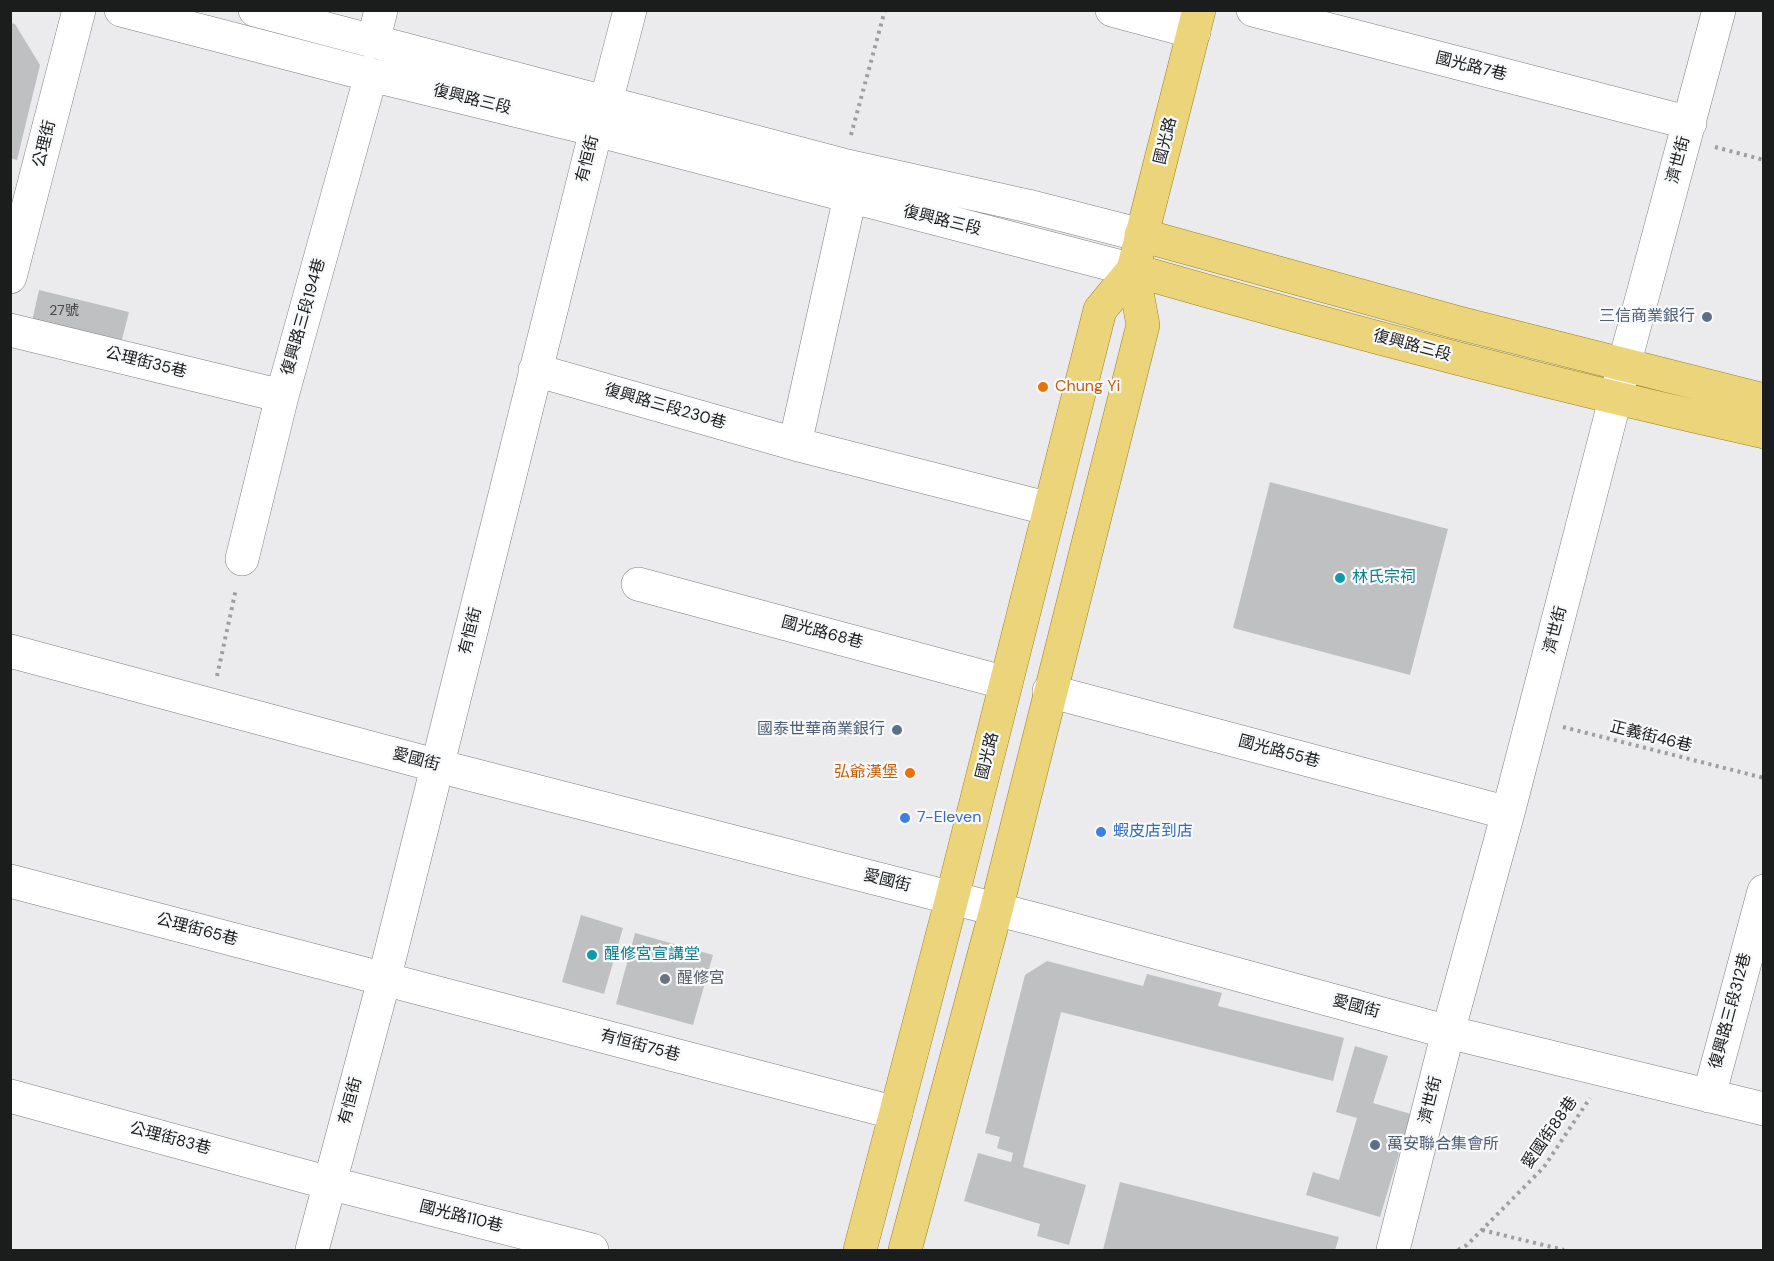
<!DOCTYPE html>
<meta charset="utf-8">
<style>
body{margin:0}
#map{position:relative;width:1774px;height:1261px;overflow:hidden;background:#ebebed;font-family:"DM Sans",sans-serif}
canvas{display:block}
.frame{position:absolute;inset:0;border:12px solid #1b1c1c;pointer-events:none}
</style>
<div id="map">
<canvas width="1774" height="1261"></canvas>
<div class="frame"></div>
</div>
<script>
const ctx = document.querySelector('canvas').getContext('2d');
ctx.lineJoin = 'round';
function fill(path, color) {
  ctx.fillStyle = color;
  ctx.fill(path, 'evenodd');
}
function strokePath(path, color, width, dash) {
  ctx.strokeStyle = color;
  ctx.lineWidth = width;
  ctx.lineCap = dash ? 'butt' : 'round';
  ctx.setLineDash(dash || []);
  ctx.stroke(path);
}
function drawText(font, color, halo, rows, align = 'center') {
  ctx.font = font + ' "DM Sans","Noto Sans TC",sans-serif';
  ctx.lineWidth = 4.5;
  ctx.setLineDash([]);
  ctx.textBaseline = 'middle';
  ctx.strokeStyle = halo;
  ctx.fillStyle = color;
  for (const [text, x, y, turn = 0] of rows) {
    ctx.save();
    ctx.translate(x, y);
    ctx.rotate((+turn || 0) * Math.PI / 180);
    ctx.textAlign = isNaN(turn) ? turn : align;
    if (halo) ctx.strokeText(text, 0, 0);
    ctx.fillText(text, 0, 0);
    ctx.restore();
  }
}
fill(new Path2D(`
 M10,23l5,1 25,41 -23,95 -7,-2z
 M39,290l90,22 -8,31 -89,-22z
 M1270,482l178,47 -38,146 -177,-47z
 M581,915l42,13 -19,66 -42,-12z
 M635,933l78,22 -20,70 -77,-21z
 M1047,961l96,25 4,-12 75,19 -4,13 126,32 -11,43 -272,-69 -38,155 63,18 -17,60 -32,-9 3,-12 -76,-23 14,-48 33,9 2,-9 -16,-5 3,-11 -15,-4 40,-158z
 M1355,1046l33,10 -15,47 38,11 -31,103 -74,-22 7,-23 26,8 18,-62 -21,-6z
 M1120,1182l219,55 -4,13h-232z`), '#bfc0c1');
const minor = new Path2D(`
 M121,10l250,65 225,55 537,140
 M255,10l588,155 185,41 113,29
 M1112,10l82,22
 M1253,10l437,113
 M373,42l8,-32
 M10,277l69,-267
 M10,330l272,66
 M535,370l260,74 255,65
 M795,444l55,-247
 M242,559l40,-163 89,-321
 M638,584l368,99
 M10,651l428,115 600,154 410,112 316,77
 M1049,691l459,122
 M10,881l886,232
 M10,1096l319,87 263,67
 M1709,1096l55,-205
 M312,1250l72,-270 212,-850 10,-28 24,-92
 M1393,1250l55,-218 60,-219 116,-448 95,-355`);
const major = new Path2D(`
 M1141,235l314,87 309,78
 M1133,270c209,60 419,115 631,162
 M860,1250l92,-352 148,-588 33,-40
 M905,1250l91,-340 147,-585 -10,-55 66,-260`);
strokePath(minor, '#7d7e7f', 34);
strokePath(major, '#9b8121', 34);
strokePath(new Path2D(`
 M851,135l34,-125
 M1715,147l49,13
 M217,676l19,-87
 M1563,727l201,51
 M1482,1230l82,20
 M1458,1250l9,-5 77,-78 46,-69`), '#9e9ea0', 4, [3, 4.5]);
strokePath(minor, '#fff', 33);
strokePath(major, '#ecd47b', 33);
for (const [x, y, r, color] of [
 [1707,317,6,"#5c6f8a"],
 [1043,387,6,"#e8710a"],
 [1340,578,6,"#0f9aa8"],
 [897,730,6,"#5c6f8a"],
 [910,773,6,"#e8710a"],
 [905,818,6,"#3f7fe0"],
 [1101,832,6,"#3f7fe0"],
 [592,955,6,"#0f9aa8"],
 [665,979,6,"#6b7280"],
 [1375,1145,6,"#5c6f8a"]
]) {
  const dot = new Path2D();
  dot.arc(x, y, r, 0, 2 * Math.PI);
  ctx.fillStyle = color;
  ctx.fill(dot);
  strokePath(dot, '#f8f9fb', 2);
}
drawText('14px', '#444545', null, [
 ["27號",64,311]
]);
drawText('16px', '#1b1c1c', '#f8f9fb', [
 ["國光路7巷",1471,67,14],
 ["復興路三段",472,100,14],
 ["國光路",1166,141,-76],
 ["公理街",45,144,-76],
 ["有恒街",588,159,-76],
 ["濟世街",1679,160,-75],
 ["復興路三段",942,221,14],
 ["復興路三段194巷",304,317,-74],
 ["復興路三段",1412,346,15],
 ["公理街35巷",146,363,14],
 ["復興路三段230巷",665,407,16],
 ["濟世街",1556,630,-75],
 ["有恒街",471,631,-76],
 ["國光路68巷",822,633,15],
 ["正義街46巷",1651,737,14],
 ["國光路55巷",1279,752,15],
 ["國光路",988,756,-76],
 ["愛國街",416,760,15],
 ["愛國街",887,881,14],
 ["公理街65巷",197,930,15],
 ["愛國街",1356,1007,15],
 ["復興路三段312巷",1731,1011,-75],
 ["有恒街75巷",640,1046,15],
 ["濟世街",1431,1100,-76],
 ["有恒街",351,1101,-75],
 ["愛國街88巷",1550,1133,-55],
 ["公理街83巷",170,1139,15],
 ["國光路110巷",461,1217,14]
]);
drawText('16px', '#4e5e75', '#f8f9fb', [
 ["三信商業銀行",1695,317],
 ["國泰世華商業銀行",885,730],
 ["萬安聯合集會所",1387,1145,"left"]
], 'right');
drawText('16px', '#c56008', '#f8f9fb', [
 ["Chung Yi",1055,387],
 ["弘爺漢堡",898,773,"right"]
], 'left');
drawText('16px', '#0d838f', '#f8f9fb', [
 ["林氏宗祠",1352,578],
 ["醒修宮宣講堂",604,955]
], 'left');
drawText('16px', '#366cbe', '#f8f9fb', [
 ["7-Eleven",917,818],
 ["蝦皮店到店",1113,832]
], 'left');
drawText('16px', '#5b616d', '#f8f9fb', [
 ["醒修宮",677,979]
], 'left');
</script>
